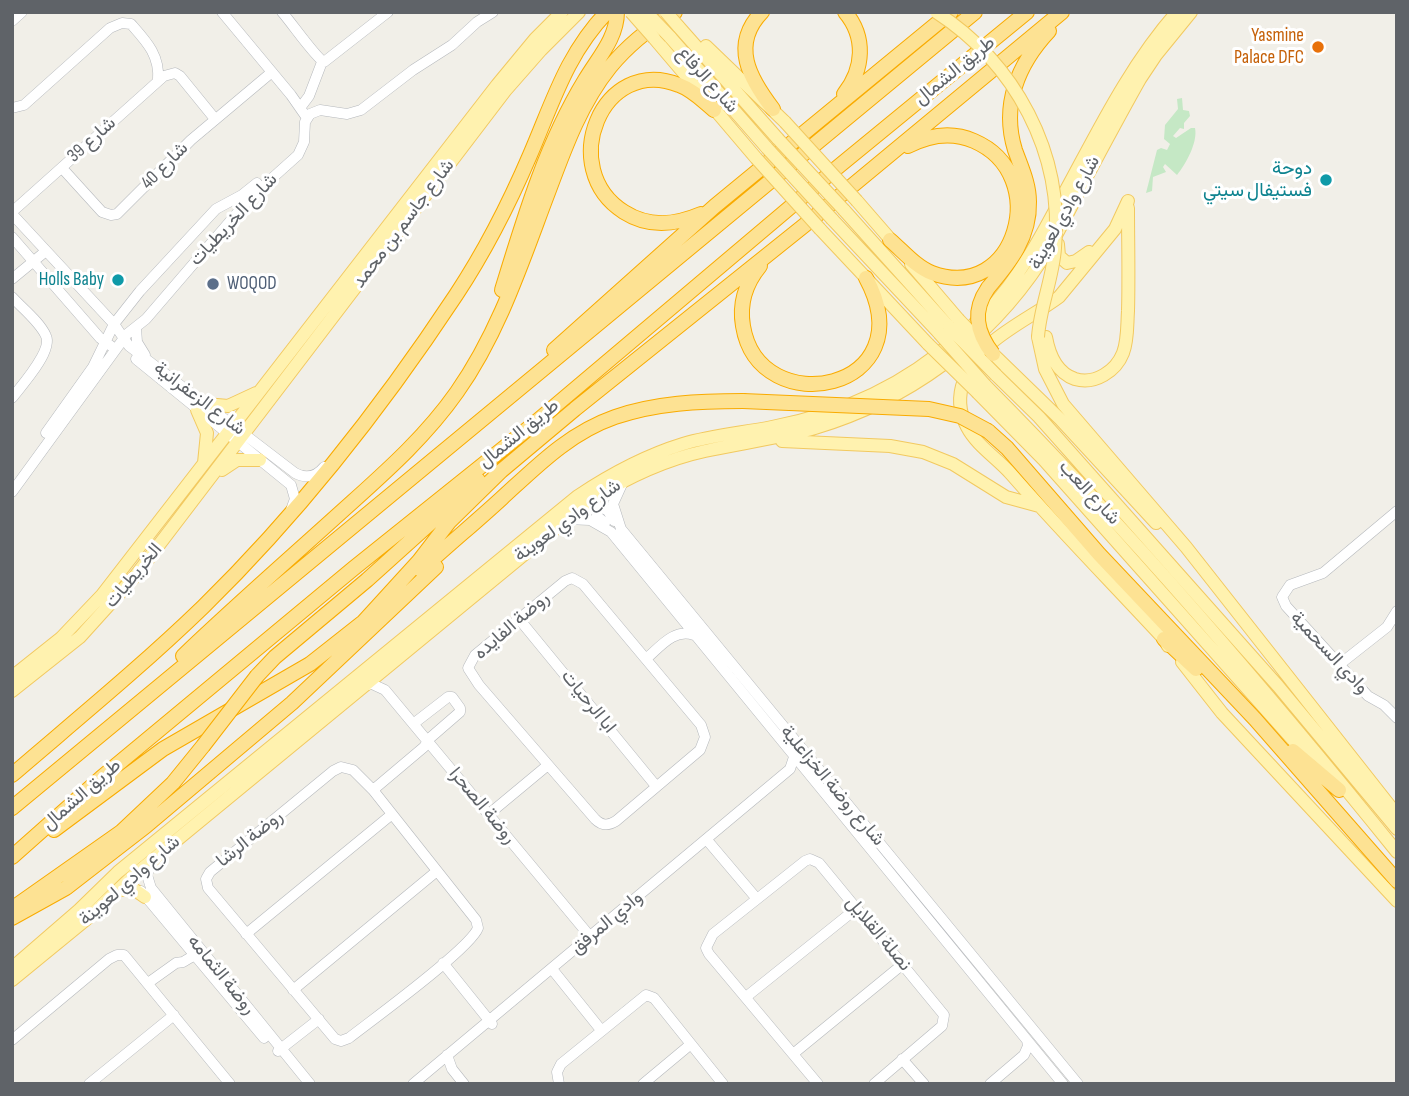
<!DOCTYPE html>
<meta charset="utf-8">
<style>
body{margin:0}
#map{position:relative;width:1409px;height:1096px;overflow:hidden;background:#f1efe8;font-family:"Sofia Sans Condensed",sans-serif}
canvas{display:block}
.frame{position:absolute;inset:0;border:14px solid #5f6368;pointer-events:none}
</style>
<div id="map">
<canvas width="1409" height="1096"></canvas>
<div class="frame"></div>
</div>
<script>
const ctx = document.querySelector('canvas').getContext('2d');
ctx.lineJoin = 'round';
function fill(path, color) {
  ctx.fillStyle = color;
  ctx.fill(path, 'evenodd');
}
function strokePath(path, color, width, dash) {
  ctx.strokeStyle = color;
  ctx.lineWidth = width;
  ctx.lineCap = dash ? 'butt' : 'round';
  ctx.setLineDash(dash || []);
  ctx.stroke(path);
}
function drawText(font, color, halo, rows, align = 'center') {
  ctx.font = font + ' "Sofia Sans Condensed",Vazirmatn,sans-serif';
  ctx.lineWidth = 6;
  ctx.setLineDash([]);
  ctx.textBaseline = 'middle';
  ctx.strokeStyle = halo;
  ctx.fillStyle = color;
  for (const [text, x, y, turn = 0] of rows) {
    ctx.save();
    ctx.translate(x, y);
    ctx.rotate((+turn || 0) * Math.PI / 180);
    ctx.textAlign = isNaN(turn) ? turn : align;
    if (halo) ctx.strokeText(text, 0, 0);
    ctx.fillText(text, 0, 0);
    ctx.restore();
  }
}
fill(new Path2D(`
 M1182,98l1,12 6,1 1,5 -6,7v6l-4,-1 -7,8 3,2 15,-10h4c3,14 -9,36 -18,47l-12,-11 -2,3 3,5 -13,5 -1,14 -6,2 11,-43 4,-2 6,2 3,-6 -6,-5 1,-14 13,-16 -1,-10z`), '#c5e8c5');
const minor = new Path2D(`
 M222,12l69,83 16,23
 M282,12c9,10 34,46 42,50l64,-50
 M12,21l10,-9
 M12,108l12,-3 86,-77 12,-5 9,1c15,17 29,31 27,56
 M300,108l9,-12 13,-34
 M62,168l40,44 9,3 6,-1 74,-74 81,-68
 M12,212l152,-136 11,-3 5,3 35,43
 M12,214l102,110 15,22 166,127c11,6 21,4 29,-6
 M12,237l88,101 11,8
 M12,279l34,-28
 M12,297c10,11 28,25 34,39 7,15 -24,49 -34,62
 M136,327l1,15 8,13
 M136,359l155,126 4,14 -4,11
 M46,433l47,-66 21,-43 26,-33 76,-82 26,-14 15,-12
 M623,482l-10,22 8,25 457,555
 M12,492l115,-158 19,-15 104,-121 48,-43 6,-13 1,-20 5,-8 10,-4 27,4 14,-4 52,-40 39,-25 25,-23 16,-10
 M1397,511l-74,62 -33,12 -8,12 4,9 82,90 16,9 13,13
 M566,519l24,1 21,12 452,552
 M605,523l-8,-7 1,-7 4,-2 6,4 6,10
 M572,578l11,6 118,141 4,12 -5,13 -84,71c-8,5 -14,5 -21,-2l-116,-134 -11,-17 7,-13 90,-74z
 M519,619l137,167
 M646,659c14,-12 28,-31 48,-24
 M1340,664l47,-37 10,-16
 M364,686l8,-2 13,6 208,250
 M341,767l12,3 20,20 103,130 2,8c-8,21 -106,92 -129,110l-8,3 -6,-2 -127,-151 -2,-9 4,-7 123,-101z
 M373,790l51,-43 6,-9 30,-26v-4l-8,-11h-4l-31,24
 M489,814l59,-49
 M707,840l50,59
 M151,863l-4,12 4,13 159,196
 M141,891l123,147
 M246,934l145,-119
 M443,963l49,61
 M552,969l49,61
 M148,983l28,-20 7,-1 15,-9
 M293,990l144,-119
 M746,997l111,-89
 M12,1040l97,-81 8,-4h7l106,129
 M278,1051l41,-32
 M793,1054l110,-90
 M447,1055l5,14 12,15
 M902,1059l22,25
 M89,1084l85,-69
 M413,1084l377,-315 4,-12
 M559,1084l-2,-12 4,-8 85,-69 8,3 69,86
 M643,1084l48,-40
 M818,1084l-109,-130 -3,-6 7,-14 92,-73 5,-2 9,4 125,152 -2,11 -68,58
 M990,1084l34,-29 4,-9 -1,-6`);
const major = new Path2D(`
 M678,26l100,113
 M670,37l97,111
 M654,38l102,120
 M706,46l79,76
 M857,201l40,46
 M1128,201l-13,28 -56,68c-32,24 -81,43 -95,83 -6,16 -5,32 3,47 10,19 30,31 44,47 49,56 102,110 153,165l4,7
 M844,210l105,117
 M832,219l107,114
 M820,229l108,115
 M1058,244l1,12 8,7 9,-2 13,-9
 M911,264l47,55
 M974,324c35,-31 58,-71 80,-112 38,-68 71,-141 123,-200
 M1038,337l7,32 18,35 123,143 211,268
 M1046,337c3,17 11,36 29,42 20,6 41,-8 48,-26 5,-13 4,-28 5,-42 1,-34 0,-69 0,-103
 M993,354l67,65 96,104
 M996,375l43,42 239,269 119,143
 M985,385c147,148 281,305 412,467
 M978,393l66,67 265,298
 M206,404l22,2 28,-13
 M197,410l10,23 -3,30
 M782,441l108,5 33,6 30,12 53,33 33,9
 M222,470l15,-10h23
 M1182,662l40,51 175,188
 M12,677l49,-39 41,-43 395,-510 38,-46 27,-27
 M12,691l68,-54 56,-62 369,-484 36,-41 38,-38
 M117,891l15,-3 13,9
 M12,968l67,-58 39,-38 460,-376c33,-22 66,-40 105,-52 29,-9 59,-11 89,-17 69,-13 133,-42 185,-89
 M12,980l77,-63 44,-41 456,-375c37,-23 74,-41 116,-50 37,-8 74,-13 110,-23 93,-28 172,-85 226,-167 14,-22 26,-46 38,-70 20,-37 40,-75 61,-112l16,-24 35,-43`);
const highway = new Path2D(`
 M762,12c-32,33 -12,67 11,97
 M844,94c20,-25 22,-57 1,-82
 M701,214c-26,11 -52,14 -77,-2 -68,-43 -22,-158 55,-127 14,5 24,16 35,25
 M890,240c13,11 26,27 42,33 84,31 121,-98 42,-132 -23,-10 -45,-6 -66,5
 M760,266c-14,17 -21,37 -17,60 16,98 184,65 123,-48
 M988,288c22,-26 42,-51 41,-86 0,-19 -8,-35 -14,-52 -14,-45 3,-86 34,-119
 M502,290c22,-72 44,-146 83,-210 13,-22 32,-42 32,-68
 M554,350l161,-144 236,-194
 M988,431l19,17 92,106 156,165 142,162
 M421,570c27,-25 55,-48 81,-72 35,-32 67,-65 113,-81 41,-14 84,-16 128,-16
 M357,629l62,-68 30,-39 52,-51 74,-62 231,-185 256,-212
 M1164,639l32,30
 M183,656c51,-49 104,-95 157,-143 42,-38 84,-74 117,-121 43,-61 66,-134 92,-202 16,-43 32,-87 61,-123 18,-22 41,-40 65,-55
 M257,676l18,-19 92,-77 111,-100
 M1293,751l46,39
 M12,775c64,-55 130,-109 191,-168 96,-94 179,-200 253,-312 29,-44 53,-91 74,-140 23,-53 36,-100 77,-143
 M12,808l963,-796
 M54,830l109,-81 147,-85 52,-41
 M12,857l89,-79 253,-210 176,-141 303,-256 194,-159
 M13,908l108,-76 52,-49 30,-37
 M12,918l54,-30 80,-62 146,-123 144,-136`);
strokePath(minor, '#b5b8bc', 11);
strokePath(major, '#f2c960', 14);
strokePath(highway, '#f9ab00', 16);
strokePath(minor, '#fff', 10);
strokePath(major, '#fff2af', 12);
strokePath(highway, '#fde293', 14);
const majorBridge = new Path2D(`
 M631,12l23,26
 M646,12l24,25
 M666,12l12,14
 M936,12c79,51 128,141 119,236 -2,30 -15,59 -17,89
 M785,122l72,79
 M778,139l66,71
 M767,148l65,71
 M756,158l64,71
 M958,319l29,30
 M949,327l47,48
 M939,333l46,52
 M928,344l50,49`);
const highwayBridge = new Path2D(`
 M988,288c-16,23 -12,44 5,66
 M743,401l186,8 31,7 28,15
 M203,746l54,-70`);
strokePath(majorBridge, '#f2c960', 14, []);
strokePath(highwayBridge, '#f9ab00', 16, []);
strokePath(majorBridge, '#fff2af', 12);
strokePath(highwayBridge, '#fde293', 14);
for (const [x, y, r, color] of [
 [1318,47,7,"#e8710a"],
 [1326,180,7,"#0f9aa8"],
 [118,280,7,"#0f9aa8"],
 [213,284,7,"#5c6f8a"]
]) {
  const dot = new Path2D();
  dot.arc(x, y, r, 0, 2 * Math.PI);
  ctx.fillStyle = color;
  ctx.fill(dot);
  strokePath(dot, '#fff', 2.5);
}
drawText('19px', '#c56008', '#fff', [
 ["Yasmine",1304,36],
 ["Palace DFC",1304,58]
], 'right');
drawText('19px', '#5f6368', '#fff', [
 ["طريق الشمال",955,71,-39],
 ["شارع الرفاع",707,80,48],
 ["شارع 39",92,140,-42],
 ["شارع 40",165,166,-45],
 ["شارع وادي لعوينة",1065,213,-61],
 ["شارع الخريطيات",234,220,-47],
 ["شارع جاسم بن محمد",404,224,-53],
 ["شارع الزعفرانية",199,399,37],
 ["طريق الشمال",519,434,-39],
 ["شارع العب",1089,493,47],
 ["شارع وادي لعوينة",568,521,-36],
 ["الخريطيات",134,576,-50],
 ["روضة الفايده",512,626,-41],
 ["وادي السحمية",1329,653,47],
 ["ابا الرحيات",588,702,51],
 ["شارع روضة الخزاعلية",832,786,50],
 ["طريق الشمال",82,795,-41],
 ["روضة الصحرا",482,806,50],
 ["روضة الرشا",250,839,-39],
 ["شارع وادي لعوينة",130,881,-41],
 ["وادي المرفق",607,923,-40],
 ["نصلة القلايل",878,934,50],
 ["روضة الثمامه",221,975,51]
]);
drawText('19px', '#0d838f', '#fff', [
 ["دوحة",1312,169],
 ["فستيفال سيتي",1312,191],
 ["Holls Baby",104,280]
], 'right');
drawText('19px', '#4e5e75', '#fff', [
 ["WOQOD",227,284]
], 'left');
</script>
